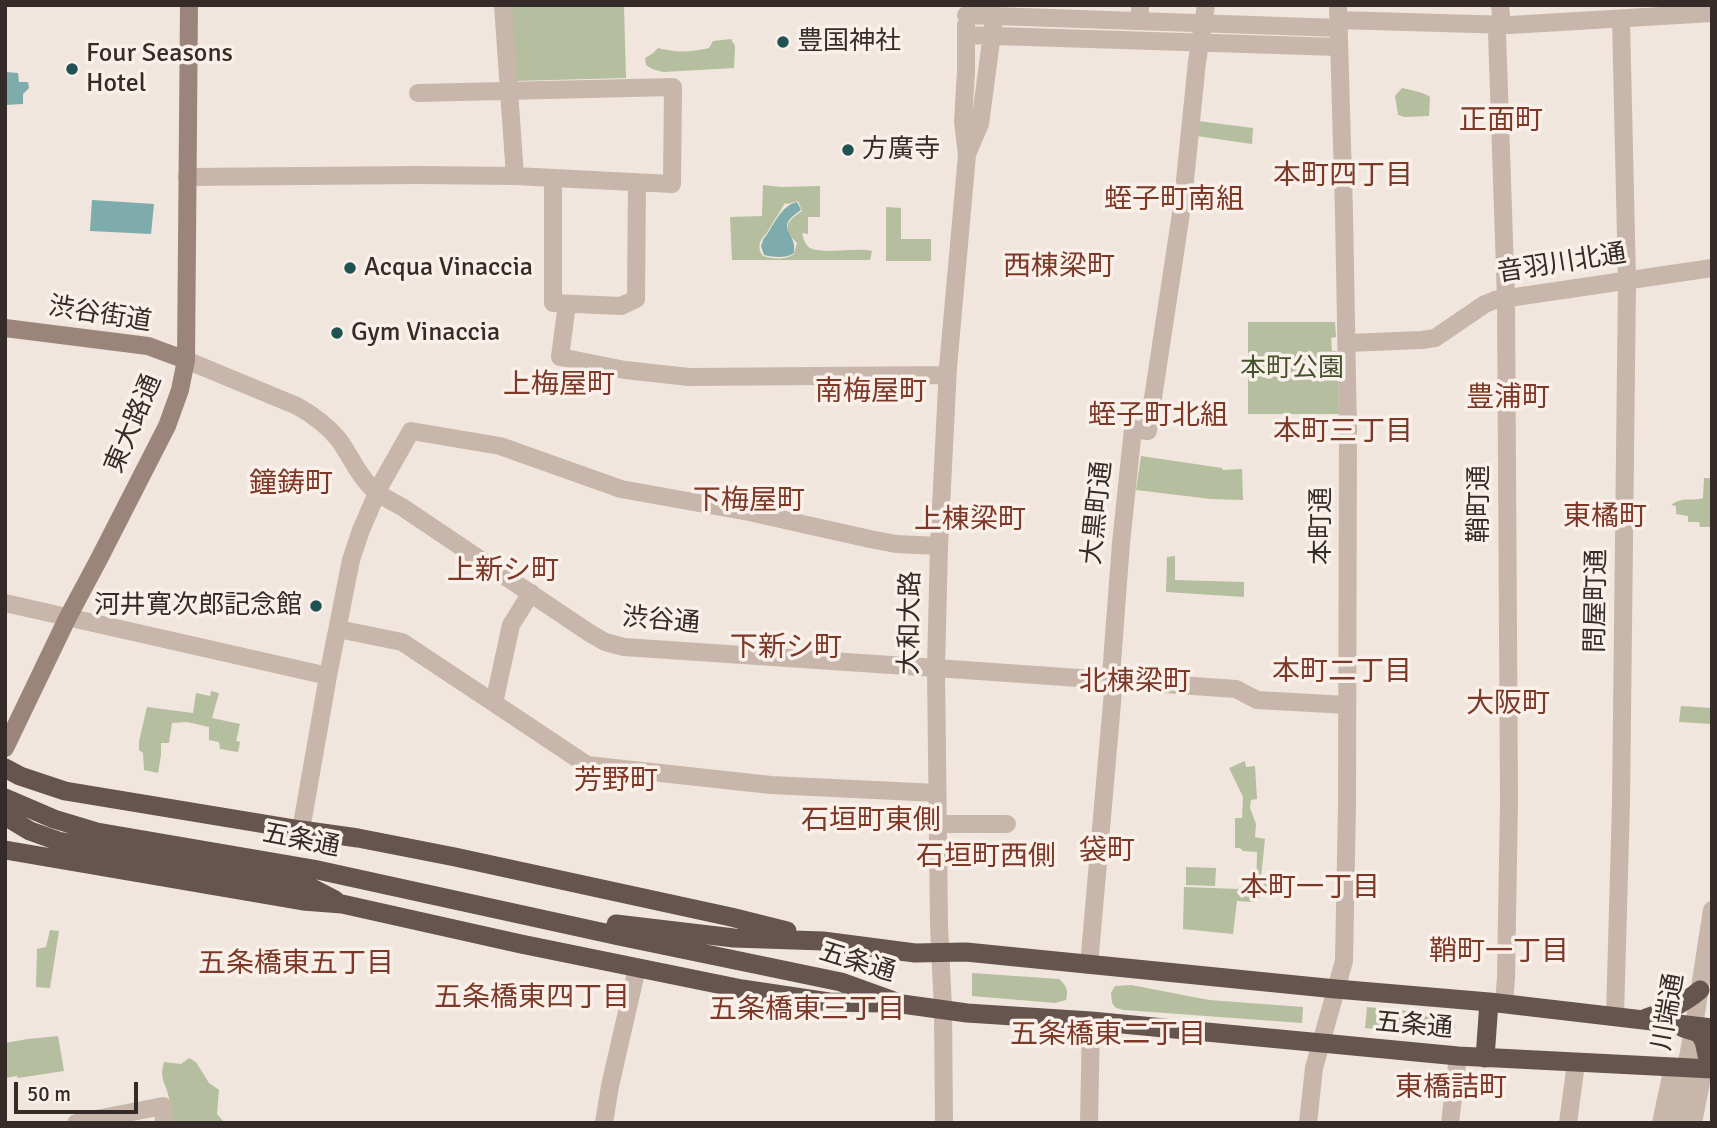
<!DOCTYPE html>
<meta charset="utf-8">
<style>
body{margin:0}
#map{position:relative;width:1717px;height:1128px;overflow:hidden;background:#f0e6dd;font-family:Signika,sans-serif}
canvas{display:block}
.frame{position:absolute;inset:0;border:7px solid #352c29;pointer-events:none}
.scale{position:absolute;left:14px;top:1082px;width:124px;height:32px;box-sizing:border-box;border:4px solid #352c29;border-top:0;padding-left:9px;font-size:21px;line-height:24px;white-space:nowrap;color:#352c29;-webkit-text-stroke:5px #f8f0e9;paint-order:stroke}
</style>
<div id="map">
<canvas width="1717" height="1128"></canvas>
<div class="frame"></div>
<div class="scale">50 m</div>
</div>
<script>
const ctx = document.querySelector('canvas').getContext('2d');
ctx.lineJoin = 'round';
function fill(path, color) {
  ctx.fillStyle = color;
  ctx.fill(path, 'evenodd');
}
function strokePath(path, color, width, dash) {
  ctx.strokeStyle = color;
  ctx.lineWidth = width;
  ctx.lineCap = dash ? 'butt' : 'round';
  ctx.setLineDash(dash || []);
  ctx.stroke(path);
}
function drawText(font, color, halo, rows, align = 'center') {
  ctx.font = font + ' Signika,"Noto Sans JP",sans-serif';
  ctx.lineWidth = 7;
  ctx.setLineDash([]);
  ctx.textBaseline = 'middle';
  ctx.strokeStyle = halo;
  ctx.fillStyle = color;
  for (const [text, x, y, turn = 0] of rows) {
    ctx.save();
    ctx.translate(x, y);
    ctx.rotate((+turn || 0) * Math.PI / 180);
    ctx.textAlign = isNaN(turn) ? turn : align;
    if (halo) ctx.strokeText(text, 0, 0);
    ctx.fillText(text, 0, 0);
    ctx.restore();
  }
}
fill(new Path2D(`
 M509,5h115l2,73 -111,3z
 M731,39l4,7 -1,22 -71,4 -11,-3 -6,-4 -1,-7 7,-4 6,-6c18,5 33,4 51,0l4,-7z
 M1402,88c9,2 21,4 28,9l-1,19 -24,1 -7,-2 -3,-19z
 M1198,121l55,7 -1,16 -55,-8z
 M763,185l18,2 39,-1v31h-12v17l-6,-1c1,5 3,12 8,15 15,7 45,-1 62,3l-2,9h-138l-2,-43 32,-1zM798,201l4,10c-7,5 -19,12 -13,23 2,3 5,6 8,9l-3,11c-8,6 -21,5 -31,2 -6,-7 -4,-16 3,-22l19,-31 2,1z
 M886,207l15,1v31h30v22h-45z
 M1248,322h87l1,15 -5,1 1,13h5l2,63h-91z
 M1141,456l81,12 1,2 19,-1 1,31 -32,-1 -75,-9z
 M1704,478h7l-1,49h-10l-1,-5h-11v-6l-12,-2v-8l-5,-1c13,-9 19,-3 32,-7z
 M1175,556v24l69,2v15l-78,-5 1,-35z
 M211,691l8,2 -7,25 28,6 -4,17 4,1 -2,10 -18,-3 -1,-7 -10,-2v-13l-22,-5 -15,1 -3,20h-8v12l-3,18 -14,-3 -1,-17 -4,-3v-9l8,-34 46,6 3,-20 14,3z
 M1681,706l31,2v16l-33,-2z
 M1245,761l1,6 9,-1 2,33 -6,1 -1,8 6,16 -1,13 10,2 -4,38 6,2 5,-1v9h-11l-2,13 -3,-5 1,-43 -14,-1 -3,-3h-5v-30h7l1,-21 -14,-29z
 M1186,867l30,1 -1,18 -29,-1z
 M1184,887l55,2 1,4 14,1v8l-17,-1 -4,33 -50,-5z
 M50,930l9,1 -9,57 -14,-1 1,-38 9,-2z
 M972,973l87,6c7,6 10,11 7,21l-11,3 -83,-7z
 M1131,985l78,15 94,7 -1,16 -178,-13 -8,-2 -4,-5 -1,-10 4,-7z
 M1367,1007l81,8 6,5c3,9 -1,14 -9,16l-80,-8z
 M58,1036l6,35 -46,7 -1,-2 -12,2v-35l23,-4z
 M189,1058l7,4 13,21 10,7 -2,24 8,9h-54c0,-8 0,-17 -2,-25 -3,-16 -10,-17 -5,-36l17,2z`), '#b5be9e');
fill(new Path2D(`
 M5,72l13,1 1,9h9l1,6 -6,6v10l-18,1z
 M92,200l62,4 -3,30 -61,-3z
 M797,202l4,8c-29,19 -3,22 -7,43 -9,6 -20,4 -30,2l-3,-9 3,-8 2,-2c8,-12 16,-31 31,-34z`), '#7eabab');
strokePath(new Path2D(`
 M503,5l12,171
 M1500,5l1,10 -4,17 9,267 3,501 -3,177 -2,26
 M1338,20l172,5 202,-12
 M1140,21v-16
 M187,177l232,-2 96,1 157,8 1,-97 -255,6
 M553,178v125l68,3 15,-7 1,-117
 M567,304l-7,53 65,13 64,7 258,-2
 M948,367l-9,179 -3,122 300,21 21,11 90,5
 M5,603l323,73
 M338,629l64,13 92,61 17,-78 20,-32
 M494,703l93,62 184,20 166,8
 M937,824h70
 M301,830l27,-154 23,-116 10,-30 20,-46 30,-53 89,15 121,43 128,23 121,27 26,5 43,2
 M1089,965l25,-285 -3,-4 10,-133 12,-114 15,2 35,-231 14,-138 9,-57
 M943,1009l1,114
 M1615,1016l6,-214 6,-521 -6,-262
 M76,1123l87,-17 1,17
 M604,1123l6,-37 27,-118
 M1089,1123l2,-102
 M1308,1123l6,-55 30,-107 3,-155 1,-374 -4,-219 -6,-208
 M1450,1123l8,-67
 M1568,1123l8,-60
 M1661,1123l12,-56`), '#c7b6a9', 18);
strokePath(new Path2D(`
 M966,15l372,13
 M966,35l372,12
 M968,152l12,-28 13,-98
 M1347,343l75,-3 13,-2 50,-34 10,-4 217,-32
 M186,360l111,46c16,9 31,20 42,34 11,15 18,33 31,46 9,10 20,14 32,21l186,125 17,10 19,5 312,21 3,258 4,83
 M948,367l19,-212 -4,-33 3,-51v-46
 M1675,1123l19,-97 18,-116
 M1693,1123l13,-66`), '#c7b6a9', 18);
strokePath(new Path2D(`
 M5,328l143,18 38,14
 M5,748l63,-131 31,-58 68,-133 13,-36 6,-30 3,-355`), '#9b857b', 18);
strokePath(new Path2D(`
 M5,768l15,8 45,15 236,39 57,8 97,19 276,60 56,14
 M5,798l49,21 43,13 216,37 306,67 222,46 61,22 65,9 124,8 367,35 254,13
 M5,816l25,15 28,10 248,44 29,15
 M5,850l298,51 39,3 179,40 221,45 87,13 55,1
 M616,924l118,14 89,3 92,12 51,-1 370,37 153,13 223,26
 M1646,1018c21,-7 36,-13 54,-28
 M1683,1028l16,5 5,8 3,14
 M1485,1058l4,-56`), '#66544e', 19);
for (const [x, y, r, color] of [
 [783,42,7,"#215253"],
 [72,69,7,"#215253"],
 [848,150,7,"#215253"],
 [350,268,7,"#215253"],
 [337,333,7,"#215253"],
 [316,606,7,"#215253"]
]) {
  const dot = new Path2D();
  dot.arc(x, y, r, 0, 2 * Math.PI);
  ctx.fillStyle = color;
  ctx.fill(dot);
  strokePath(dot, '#f8f0e9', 2.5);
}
drawText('26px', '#352c29', '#f8f0e9', [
 ["豊国神社",797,42],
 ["Four Seasons",86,54],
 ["Hotel",86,84],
 ["方廣寺",862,150],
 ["Acqua Vinaccia",364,268],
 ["Gym Vinaccia",351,333],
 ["河井寛次郎記念館",302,606,"right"]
], 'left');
drawText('26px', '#352c29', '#f8f0e9', [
 ["音羽川北通",1562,264,-9],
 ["渋谷街道",100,315,9],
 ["東大路通",134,424,-67],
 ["鞘町通",1480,504,-90],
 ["大黒町通",1098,513,-84],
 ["本町通",1322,526,-90],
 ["問屋町通",1597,601,-89],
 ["渋谷通",661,621,5],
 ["大和大路",911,623,-89],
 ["五条通",301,841,11],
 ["五条通",857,963,17],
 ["川端通",1669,1012,-80],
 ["五条通",1414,1026,5]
]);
drawText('26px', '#46512e', '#f8f0e9', [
 ["本町公園",1292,369]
]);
drawText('28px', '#7e3828', '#f8f0e9', [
 ["正面町",1501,122],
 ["本町四丁目",1343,177],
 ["蛭子町南組",1174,201],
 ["西棟梁町",1059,268],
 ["上梅屋町",559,386],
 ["南梅屋町",871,393],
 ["豊浦町",1508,399],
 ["蛭子町北組",1158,417],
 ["本町三丁目",1343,433],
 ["鐘鋳町",291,485],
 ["下梅屋町",749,502],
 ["東橘町",1605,518],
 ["上棟梁町",970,521],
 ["上新シ町",503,572],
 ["下新シ町",786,649],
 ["本町二丁目",1342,673],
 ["北棟梁町",1135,683],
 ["大阪町",1508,705],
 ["芳野町",616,782],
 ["石垣町東側",871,822],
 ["袋町",1107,852],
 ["石垣町西側",986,858],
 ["本町一丁目",1310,889],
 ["鞘町一丁目",1499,953],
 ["五条橋東五丁目",296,965],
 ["五条橋東四丁目",532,999],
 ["五条橋東三丁目",807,1011],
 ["五条橋東二丁目",1108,1036],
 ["東橋詰町",1451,1089]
]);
</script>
